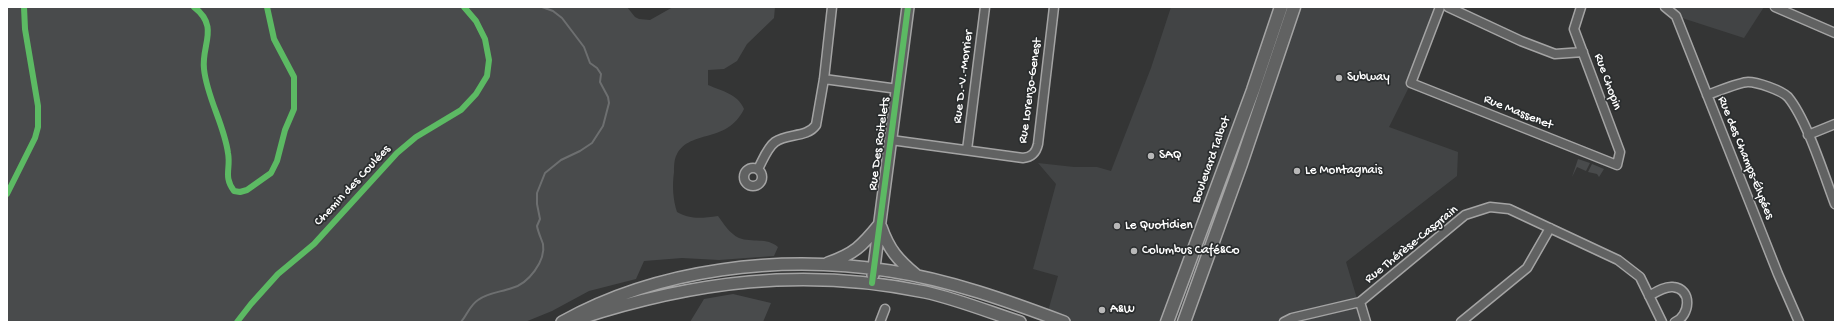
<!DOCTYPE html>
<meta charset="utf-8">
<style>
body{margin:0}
#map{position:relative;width:1842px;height:329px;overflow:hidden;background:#343535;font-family:"Gochi Hand",sans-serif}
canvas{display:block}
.frame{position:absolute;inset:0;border:8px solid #fff;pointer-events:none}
</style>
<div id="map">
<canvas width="1842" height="329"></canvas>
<div class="frame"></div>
</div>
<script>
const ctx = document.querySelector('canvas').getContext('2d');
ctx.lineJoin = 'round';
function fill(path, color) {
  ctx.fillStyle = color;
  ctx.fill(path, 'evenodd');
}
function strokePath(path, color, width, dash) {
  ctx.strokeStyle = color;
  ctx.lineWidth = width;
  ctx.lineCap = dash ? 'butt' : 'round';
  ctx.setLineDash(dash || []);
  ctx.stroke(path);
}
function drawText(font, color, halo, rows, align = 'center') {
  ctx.font = font + ' "Gochi Hand",sans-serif';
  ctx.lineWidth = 3.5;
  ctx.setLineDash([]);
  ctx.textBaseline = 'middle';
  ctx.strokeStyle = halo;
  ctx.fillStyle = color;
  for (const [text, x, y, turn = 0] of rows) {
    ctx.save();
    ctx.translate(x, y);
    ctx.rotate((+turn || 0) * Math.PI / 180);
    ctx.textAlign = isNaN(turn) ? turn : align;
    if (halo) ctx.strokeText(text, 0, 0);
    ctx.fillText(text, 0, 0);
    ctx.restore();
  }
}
fill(new Path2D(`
 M1171,7h269l-29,76 -22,44 69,25 -1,24 -111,86 18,60h-319l13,-46 -25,-7 23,-85 -18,-21 36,4h23l14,4 40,-103z
 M1672,7h92l-20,31 -65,-21z`), '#424445');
fill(new Path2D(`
 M7,7h620l8,10 4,2 11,1 23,-13h102l-1,11 -27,26 -10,17 -13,8 -16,1v15c14,6 30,9 36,24 -17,35 -53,20 -67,45 -3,5 -3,13 -3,18 -2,14 -1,28 3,40 14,8 25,6 41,4 5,7 12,18 21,22 13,5 28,-1 39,9l-4,9 -55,4 -37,-2 -38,3 -8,18 -47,12 -37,20 -27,11h-518z
 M1578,159l12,4 -4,8 -9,-4 -5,10z
 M1592,164l12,5 -5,8 -2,-3 -9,-2z
 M733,294l38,9 -8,19h-73l14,-23z`), '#494b4c');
strokePath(new Path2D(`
 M461,322c6,-7 9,-17 17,-22 9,-7 23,-8 34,-12 16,-4 34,-27 31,-44 -2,-6 -5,-12 -6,-18l3,-7 -3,-15v-11l8,-20 16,-13 19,-9 12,-8 11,-17 6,-23 -1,-6 -8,-15 1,-8 -4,-6 -7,-5 -6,-16 -22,-29 -9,-7 -11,-4`), '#6d6f70', 2);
const street = new Path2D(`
 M1440,7l-29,76 206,82 3,-13 -46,-123 7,-22
 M1448,7l73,34 34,13 28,-2
 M1665,7l11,9 102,258 21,48
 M1775,7l60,26
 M824,79l74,10
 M1707,95c9,-3 33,-13 41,-13 9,0 33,8 40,15 19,23 36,78 47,107
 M1808,135l27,-11
 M891,140l132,18c9,-1 13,-5 15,-14l16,-137
 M967,150l18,-143
 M744 177a9 9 0 1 1 18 0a9 9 0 1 1-18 0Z
 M758,169c5,-9 9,-21 17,-27 12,-9 32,-4 41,-17l8,-46 8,-72
 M1649,296c7,-4 16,-10 24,-9 20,2 17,29 2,35
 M1360,302l6,20
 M880,322l5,-13
 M1284,322l8,-4 68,-16 105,-87 25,-8 19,2 109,51 22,17 22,45
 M1461,322l66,-54 23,-40`);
const secondary = new Path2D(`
 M881,227c8,23 17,33 35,48
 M828,263c26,-9 34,-17 51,-38
 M873,275l35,-268
 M578,319c116,-38 226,-52 347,-27 32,7 64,20 95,30
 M562,322c97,-54 219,-68 328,-51 60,9 118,30 174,51`);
const primary = new Path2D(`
 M1167,322l86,-232 28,-83
 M1184,322l57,-158 53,-157`);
strokePath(street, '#a4a4a4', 11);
strokePath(secondary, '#a4a4a4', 14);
strokePath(primary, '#a4a4a4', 15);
strokePath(street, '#616262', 8);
strokePath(secondary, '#616262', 11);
strokePath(primary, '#616262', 12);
strokePath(new Path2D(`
 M194,7c26,20 7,38 10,62 3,29 20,55 24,84 3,16 -5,23 6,38l6,1 7,-2 24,-17 6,-12 8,-31 9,-21v-32l-20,-38 -7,-32
 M7,194l28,-56 3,-11v-21l-13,-77 -1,-22
 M872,283l36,-276
 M237,322l14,-18 27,-30 36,-30 83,-91 19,-16 45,-27 15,-16 11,-18 2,-16 -4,-21 -9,-18 -12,-14`), '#5cba63', 6);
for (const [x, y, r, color] of [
 [1339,78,4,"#b8b8b8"],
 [1151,156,4,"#b8b8b8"],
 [1297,171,4,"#b8b8b8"],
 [1117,226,4,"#b8b8b8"],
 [1134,251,4,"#b8b8b8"],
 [1102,310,4,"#b8b8b8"]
]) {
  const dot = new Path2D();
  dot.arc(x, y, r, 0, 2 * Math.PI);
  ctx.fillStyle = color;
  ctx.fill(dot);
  strokePath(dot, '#2a2d2e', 1.5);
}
drawText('13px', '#fff', '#2a2d2e', [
 ["Rue D.-V.-Morrier",964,77,-83],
 ["Rue Chopin",1607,82,70],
 ["Rue Lorenzo-Genest",1031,91,-82],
 ["Rue Massenet",1518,113,22],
 ["Rue Des Roitelets",880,144,-82],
 ["Rue des Champs-Élysées",1745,158,68],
 ["Boulevard Talbot",1212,160,-70],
 ["Chemin des Coulées",353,186,-47],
 ["Rue Thérèse-Casgrain",1412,245,-39]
]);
drawText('13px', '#fff', '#2a2d2e', [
 ["Subway",1347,78],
 ["SAQ",1159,156],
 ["Le Montagnais",1305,171],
 ["Le Quotidien",1125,226],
 ["Columbus Café&Co",1142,251],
 ["A&W",1110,310]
], 'left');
</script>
